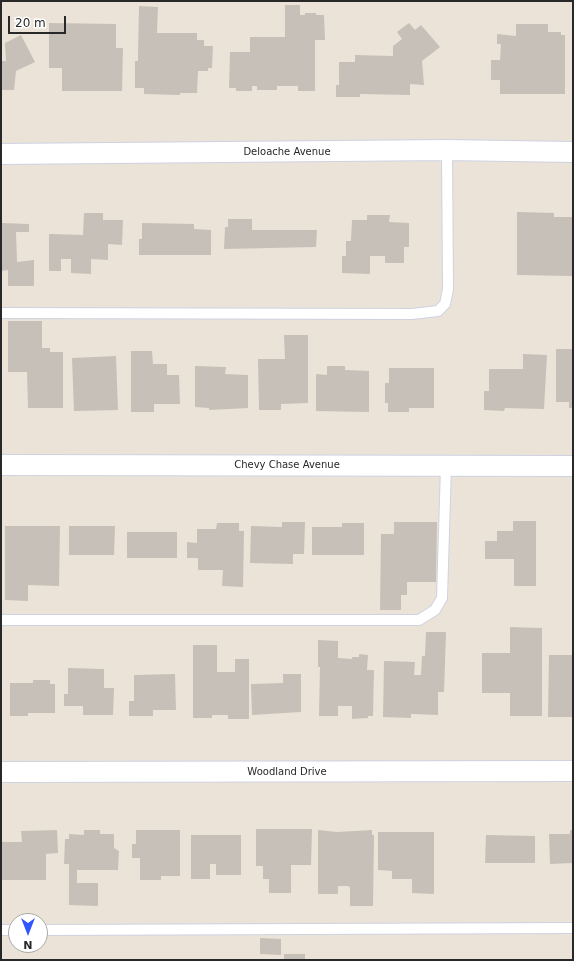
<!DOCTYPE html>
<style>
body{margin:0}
#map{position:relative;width:574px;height:961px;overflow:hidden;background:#ebe3d8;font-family:"DejaVu Sans",sans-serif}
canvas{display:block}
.frame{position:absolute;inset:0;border:2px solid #282828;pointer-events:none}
.north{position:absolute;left:8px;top:913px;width:40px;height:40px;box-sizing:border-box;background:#fff;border:1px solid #a9a9a9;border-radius:50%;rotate:180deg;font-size:11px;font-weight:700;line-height:16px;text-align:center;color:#282828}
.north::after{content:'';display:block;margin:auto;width:14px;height:18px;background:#3257ff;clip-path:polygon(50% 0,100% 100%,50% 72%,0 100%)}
.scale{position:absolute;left:8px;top:16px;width:58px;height:18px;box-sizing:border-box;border:2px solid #282828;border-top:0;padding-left:5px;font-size:12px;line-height:14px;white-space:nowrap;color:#282828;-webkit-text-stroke:3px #fff;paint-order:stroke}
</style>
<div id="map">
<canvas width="574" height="961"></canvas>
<div class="frame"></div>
<div class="north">N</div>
<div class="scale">20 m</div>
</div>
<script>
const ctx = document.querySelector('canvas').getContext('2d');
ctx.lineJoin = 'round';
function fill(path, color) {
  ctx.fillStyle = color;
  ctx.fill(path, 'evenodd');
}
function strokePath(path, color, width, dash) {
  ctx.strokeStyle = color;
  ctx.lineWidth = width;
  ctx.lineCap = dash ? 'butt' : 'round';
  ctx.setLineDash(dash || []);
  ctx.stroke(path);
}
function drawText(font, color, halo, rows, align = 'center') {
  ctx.font = font + ' "DejaVu Sans",sans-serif';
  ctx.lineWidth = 4;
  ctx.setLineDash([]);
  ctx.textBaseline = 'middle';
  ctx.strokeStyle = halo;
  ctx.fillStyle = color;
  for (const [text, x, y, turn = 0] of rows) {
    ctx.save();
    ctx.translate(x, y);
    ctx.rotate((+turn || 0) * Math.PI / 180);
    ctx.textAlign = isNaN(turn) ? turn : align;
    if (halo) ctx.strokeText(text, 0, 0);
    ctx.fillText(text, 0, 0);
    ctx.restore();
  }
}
fill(new Path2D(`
 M285,5h15v10h5v-2h11v2h8l1,25h-10v51h-17v-5h-21v4h-20v-4h-5v5h-16v-3h-7l1,-36h20v-15h35z
 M139,6l19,1 -1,26h40v7h7v6h9l-1,22h-4v3h-10l-1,22h-17v2l-36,-1v-6h-9v-27h3v-6z
 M49,23l67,1v24h7l-1,43h-60v-23h-13z
 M409,23l6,7 6,-5 19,22 -18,14 2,24 -14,-1v11l-50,-1v3h-24v-12h3v-23h16v-7l38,1v-10l9,-7 -5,-7z
 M516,24h32v8h13v3h4v59h-65v-14h-9v-20h9l1,-16h-4v-10l19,2z
 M21,35l14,27 -19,9 -2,19h-13v-29h5l-1,-18z
 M517,212l37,1v4h19v59l-56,-1z
 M84,213h19v7h20l-1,25 -14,-1v16l-17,-1v15l-20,-1v-14h-10v12h-12v-37l34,1z
 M367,215h23l-1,7 20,1v24h-5v16h-19v-7h-15v18l-28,-1v-17h4v-15h5l1,-21h15z
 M228,219h24v11h65l-1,17 -92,2 1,-22h3z
 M1,223l28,1v8h-13l1,30 17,-2v26h-26v-16l-7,1z
 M142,223l52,1v5l17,1v25h-72v-16h3z
 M8,321h34v27h8v4h13v56h-35l-1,-36h-19z
 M284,335h24v68l-27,1v6h-22l-1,-51h27z
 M556,349h17v59h-4v-6h-13z
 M131,351h21l1,13h14v11h12l1,29h-26v8h-23z
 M523,354l24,1 -3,54 -39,-1 -1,3 -20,-1v-19h5v-22h34z
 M116,356l2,54 -44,1 -2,-53z
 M195,366l31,1 -1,7 23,1v33l-39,2v-2l-14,-1z
 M327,366h18v4l24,1v41l-53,-1v-37l11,1z
 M389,368h45v40h-25v4h-21v-9h-3v-20h4z
 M513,521h23v65h-22v-27h-29v-18h12v-10h16z
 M282,522h23l-1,32h-11v10l-43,-1 1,-37 31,1z
 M394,522h43l-1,60h-29v13h-6v15h-21l1,-76h13z
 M217,523h22v8h5l-1,56 -21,-1 1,-16h-25v-12h-11v-16l10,1v-14h19z
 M342,523h22v32h-52v-28h30z
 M5,526h55l-1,60 -31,-1v16l-23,-1z
 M69,526h46l-1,29h-45z
 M127,532h50v26h-50z
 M510,627l32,1v88h-32v-23h-28v-40h28z
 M426,632h20l-2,60h-6v23l-27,-1v4l-28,-1 1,-56 31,1 -1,13h7l1,-19h3z
 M318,640l20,1v17l14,1v-2h7v-3l9,1 -1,15h7l-1,46h-5v2l-16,1v-13h-14v10h-19l1,-49h-2z
 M193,645h24v27h18v-13h14v60h-21v-4h-16v3h-19z
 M549,655h24v62h-25z
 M68,668l36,1v19h10l-1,27h-30v-9h-19v-12h4z
 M175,674l1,36h-23v6h-24v-15h5v-26z
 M283,674h18v38l-49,3 -1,-31 32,-1z
 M33,680h17v4h5v29h-27v3h-18v-33h23z
 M256,829h56l-1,36h-20v28h-22v-14h-6v-13h-7z
 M57,830l1,23 -12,1v26h-45v-38h21l-1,-11z
 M84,830h16v4h14v14l5,3 -1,19h-41v13h21v23l-29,-1v-41h-5l1,-25h4v-5l15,1z
 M136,830h44v46h-19v4h-21v-22h-8v-14h4z
 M318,830l19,2 35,-2v5h2l-1,71h-23v-19l-3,-1h-9v8h-20z
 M570,830h3v33l-23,1 -1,-30h21z
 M378,832h56v62l-22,-1v-14h-20v-8l-14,-1z
 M191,835h50v40h-25v-11h-6v15h-19z
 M486,835l49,1v27h-50z
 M260,938l21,1v16l-21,-1z
 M284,954h21v6h-21z`), '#c6c0b8');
const service = new Path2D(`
 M1,313l411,1 26,-3 7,-7 3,-15 -1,-139
 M1,620h418l16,-10 7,-12 4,-132
 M1,930h15
 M40,930l533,-2`);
const minor = new Path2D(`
 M1,154l446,-4 126,2
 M1,465l572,1
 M1,772l572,-1`);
strokePath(service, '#ced2e2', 12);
strokePath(minor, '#ced2e2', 22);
strokePath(service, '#fff', 10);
strokePath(minor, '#fff', 20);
drawText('10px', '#282828', '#fff', [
 ["Deloache Avenue",287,152],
 ["Chevy Chase Avenue",287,465],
 ["Woodland Drive",287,772]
]);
</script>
